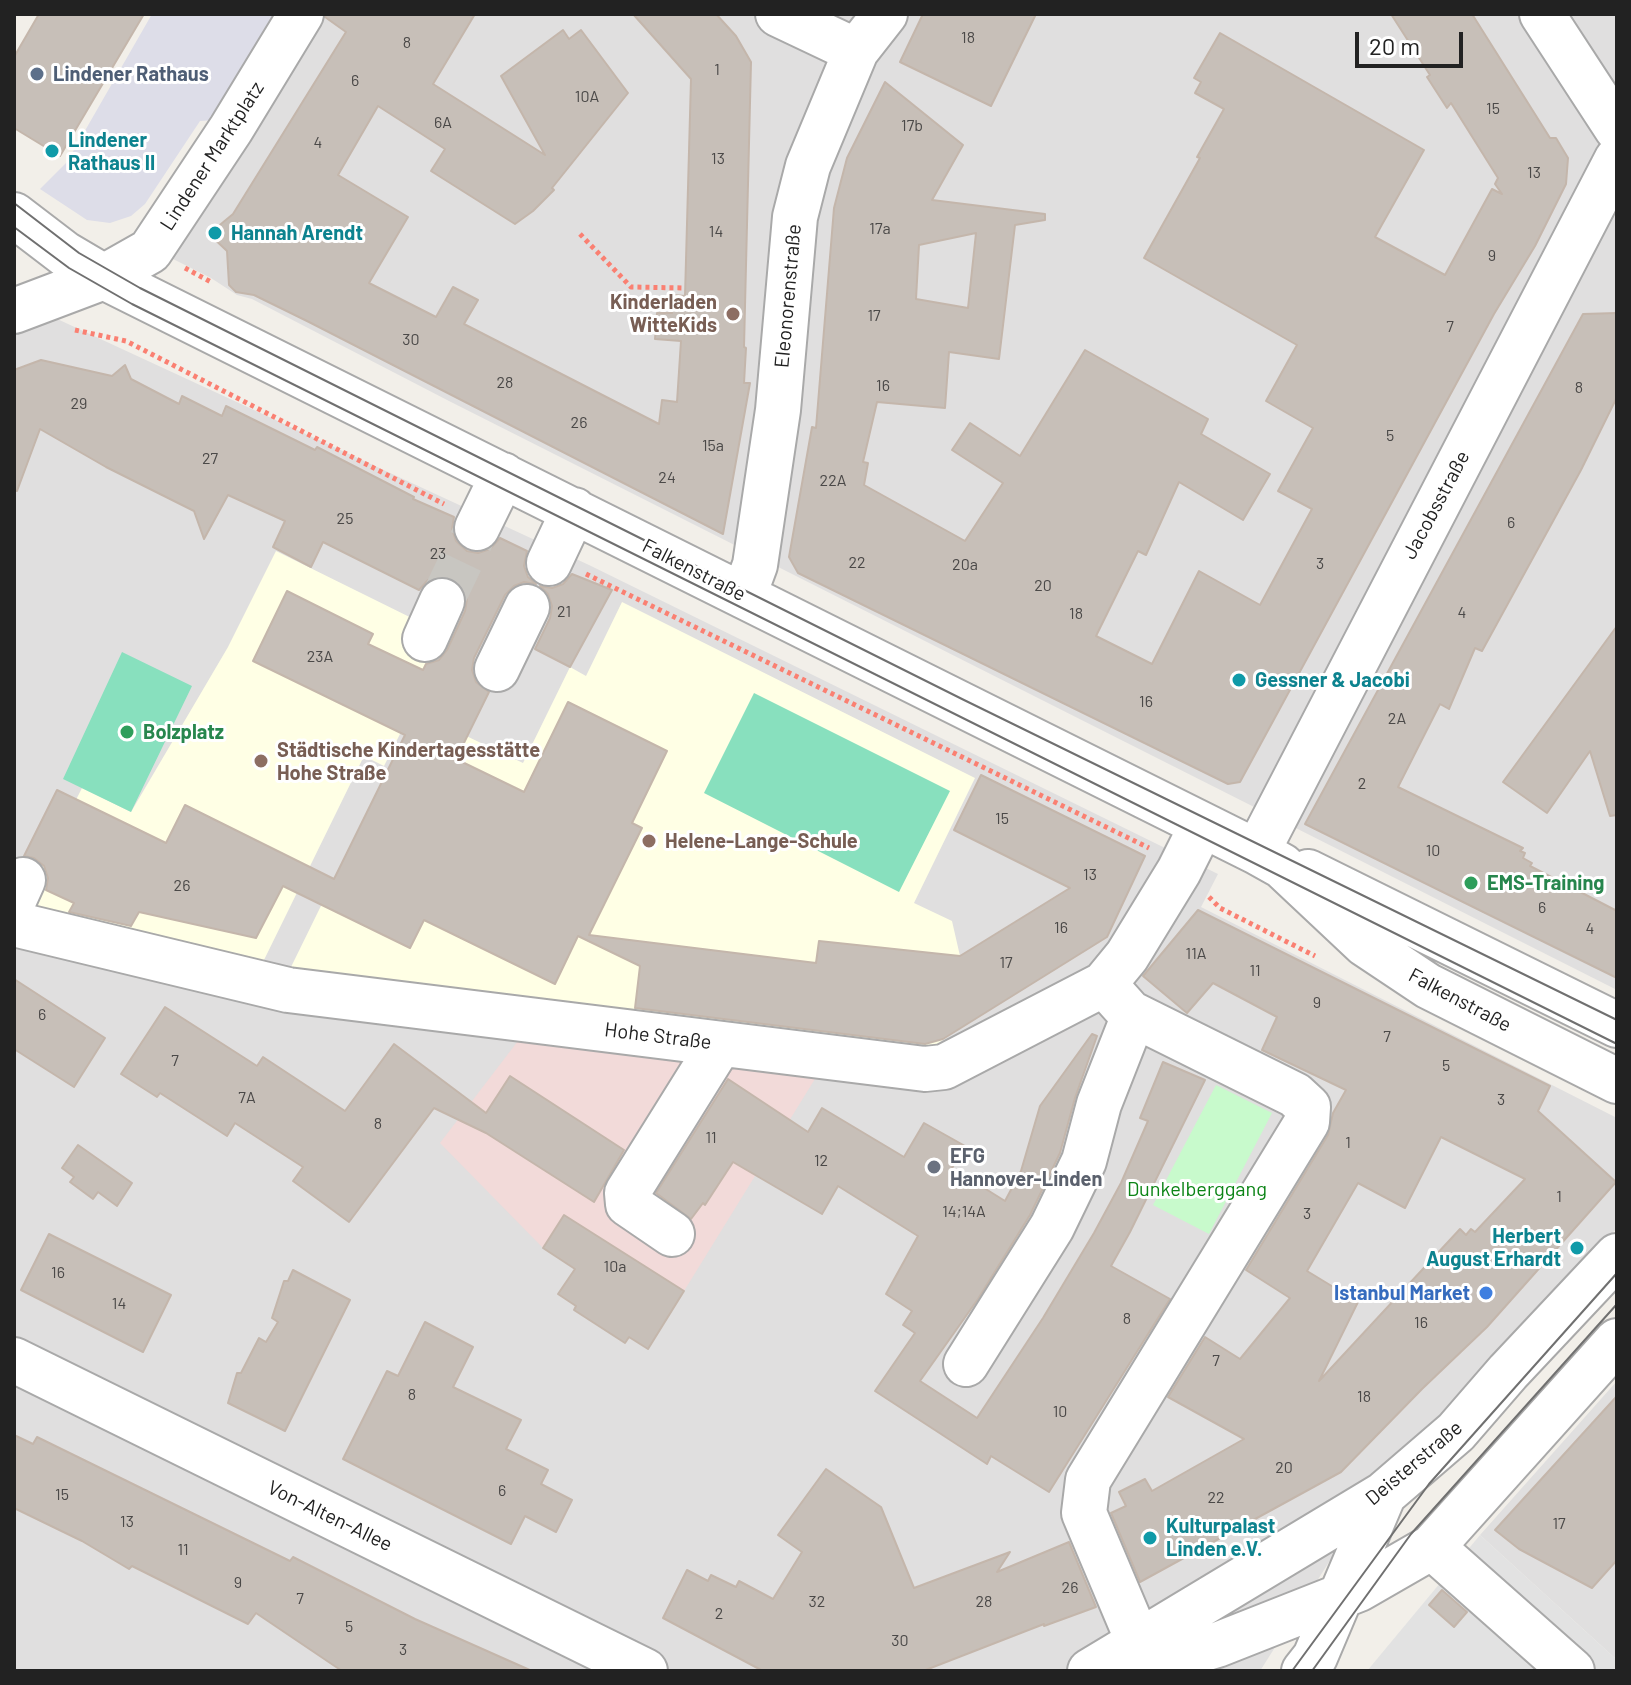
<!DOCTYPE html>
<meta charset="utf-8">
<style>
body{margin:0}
#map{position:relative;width:1631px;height:1685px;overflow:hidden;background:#f2efe9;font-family:Barlow,sans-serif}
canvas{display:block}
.frame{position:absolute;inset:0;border:16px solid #222;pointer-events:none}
.scale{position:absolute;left:1355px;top:32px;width:108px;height:36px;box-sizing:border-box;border:4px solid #222;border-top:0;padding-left:10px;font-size:24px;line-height:28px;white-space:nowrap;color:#222;-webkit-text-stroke:6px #fff;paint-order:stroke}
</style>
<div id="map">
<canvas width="1631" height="1685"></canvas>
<div class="frame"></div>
<div class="scale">20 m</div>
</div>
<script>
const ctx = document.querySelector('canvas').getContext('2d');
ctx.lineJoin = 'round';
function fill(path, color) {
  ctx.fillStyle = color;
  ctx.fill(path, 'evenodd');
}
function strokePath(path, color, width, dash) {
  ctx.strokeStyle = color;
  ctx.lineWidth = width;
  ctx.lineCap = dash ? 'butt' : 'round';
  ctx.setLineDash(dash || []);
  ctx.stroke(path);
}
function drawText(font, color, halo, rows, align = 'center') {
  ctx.font = font + ' Barlow,sans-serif';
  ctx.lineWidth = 6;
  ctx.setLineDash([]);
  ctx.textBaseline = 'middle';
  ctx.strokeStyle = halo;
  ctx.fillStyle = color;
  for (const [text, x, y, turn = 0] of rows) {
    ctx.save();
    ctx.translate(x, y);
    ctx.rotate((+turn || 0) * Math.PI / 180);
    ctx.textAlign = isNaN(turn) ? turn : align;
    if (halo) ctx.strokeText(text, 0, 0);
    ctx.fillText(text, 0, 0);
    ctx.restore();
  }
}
fill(new Path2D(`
 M312,14h1305v976l-1168,-589 -197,-102 -15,-4 -26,-17 -46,-23z
 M14,299l575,266 629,309 -17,33 416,211v110l-38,42 -64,61 -186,231 -69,109h-1246z
 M1617,1381v279l-137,-125z`), '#e0dfdf');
fill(new Path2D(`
 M521,1037l297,37 -134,217 -109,-22 -32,-21 -103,-105z`), '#f2dad9');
fill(new Path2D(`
 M276,551l168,83 -36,76 3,2 -27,54 -20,-10 -101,206 -242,-54 61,-120 49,24 97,-165z
 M622,602l353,176 -61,125 38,18 8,35 33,50 -59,40 -300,-31 -343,-48 125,-255 107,51 47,-96 16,9z`), '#ffffe5');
fill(new Path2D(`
 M1216,1085l56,28 -63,121 -56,-29z`), '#c8facc');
fill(new Path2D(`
 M122,652l70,34 -61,126 -68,-33z
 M754,693l196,98 -51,101 -195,-99z`), '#88e0be');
fill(new Path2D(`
 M1480,1535l137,125v6l-4,5h-246z`), '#e2e2e2');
fill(new Path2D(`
 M152,14h128l-64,106 -16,1 -55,83 -14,12 -21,7 -23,-3 -47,-31 27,-27z`), '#dddde8');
const building = new Path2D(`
 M39,14h105l-84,142 -46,-28v-71z
 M326,14h149l-42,70 112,71 -44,-79 62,-46 6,9 12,-9 47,63 -76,95 2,2 -21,21 -18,13 -84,-53 14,-22 -67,-43 -40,69 70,42 -39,66 67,34 17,-30 25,13 -14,24 195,100 3,-24 15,2 4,-61 -26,-2 2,-26h15l2,-18 11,1 6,-217 -58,-65h83l20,22 15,26 -7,285 2,1 -2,35h6l-27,151 -414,-212 -55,-27 -18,-3 -7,-7 -2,-34 -18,-17 24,-20 113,-182 -21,-15z
 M923,14h113l-45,92 -91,-44z
 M1391,14h81l78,124h6l12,20 -2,26 -31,62 -41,68 -254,468 -12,2 -430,-211 -9,-16 23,-130 4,1 18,-220 13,-50 38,-76 78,63 -31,55 113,14v6l-30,5 -16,134 -50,-7 -4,56 -68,-6 -14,60 5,1 -4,22 101,56 38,-58 -51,-33 18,-27 50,33 65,-106 123,69 -7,15 69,40 -27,46 -64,-38 -33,73 -8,-4 -42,85 56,28 47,-93 61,34 52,-96 -34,-18 35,-63 -47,-27 31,-56 -153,-87 56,-100 -3,-1 27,-48 -29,-16 6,-11 -7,-4 26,-45 204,117 -49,87 70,38 47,-86 10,5 -7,-10 3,-6 -47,-75 -4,5 -20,-31 3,-2zM976,233l-8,75 -52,-9 3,-54z
 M1617,313v84l-36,73 -99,181 -7,-3 -26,61 -9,-5 -42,83 125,61 -3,3 5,2 -2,5 9,5 -2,3 87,45v67l-312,-154 278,-510z
 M41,360l71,16 13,-11 6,14 48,25 3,-8 40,20 4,-10 89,44 2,-3 97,50 -1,2 41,18 -2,12 4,12 11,10 11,2 12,-4 10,-11 27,13 -3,15 4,11 8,7 -12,-2 -10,4 -9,9 -31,63 -2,12 4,12 13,10 -33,67 68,33 44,-90 99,49 -35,72 10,5 -53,107 227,28 3,-22 141,15 110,-68 -116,-58 27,-55 164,81 -38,81 -164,102 -18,5 -290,-36 5,-42 -62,-30 -23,48 -131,-64 -14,28 -127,-62 -27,52 -117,-26 -8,14 -62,-14 5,-9 -28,-13 2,-12 -4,-12 -10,-8 -10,-2 33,-66 109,53 19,-38 149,74 71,-144 -152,-74 34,-70 86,43 -5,10 55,26 3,-6 13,-4 8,-10 18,-39 2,-12 -5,-13 -11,-8 -12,-2 -11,4 -9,10 -96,-48 -12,25 -38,-20 12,-26 -57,-26 -24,44 -10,-28 -88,-44 -66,-38 -23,62 -3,-1v-120z
 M572,574l40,16 -42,77 -35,-18 15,-31 2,-12 -4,-12 -8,-8 12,2 11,-4z
 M1617,626v189l-7,1 -20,-65 -43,62 -44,-31z
 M1198,910l352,176 -12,25 78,71 -129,145 -65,62 -81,83 -201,110 -29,-69 15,-7 -7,-14 26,-13 7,12 92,-52 -76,-42 37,-60 35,22 50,-61 -44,-28 82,-135 5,-22 13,-23 -84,-40 15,-33 -64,-34 -26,30 -44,-37zM1441,1137l84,42 -50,53 -4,-3 -5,6 -6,-6 -141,152 39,-79 -51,-31 51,-88 47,25z
 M14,979l91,59 -31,49 -60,-38z
 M165,1007l92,59 6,-9 82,54 49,-67 92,69 24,-37 114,74 -30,52 -108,-69 -52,-25 -85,114 -56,-41 10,-14 -68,-44 -8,13 -67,-43 -3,4 -36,-23z
 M1092,1034l5,2 -22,62 -15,55 -30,62 -52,84 -58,82 57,37 66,-100 51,-85 27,-50 27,-62 -8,-3 23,-56 42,18 -75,152 -19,34 59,33 -121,193 -58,-36 -4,8 -112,-73 40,-58 -12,-8 9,-14 -26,-17 32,-58 -80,-50 -16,28 -89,-52 -28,43 -2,-2 -12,16 -35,-26 72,-114 80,53 14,-24 82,49 20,-34 41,23 -13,22 53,33 16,-30 19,-65z
 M78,1145l54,38 -15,23 -19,-14 -5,7 -23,-17 4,-5 -12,-9z
 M564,1215l120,76 -36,58 -19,-12 -4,6 -51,-33 2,-4 -18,-12 17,-25 -32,-21z
 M49,1234l122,61 -28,57 -122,-62z
 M293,1270l57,30 -65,131 -57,-28 9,-30h4l18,-35 7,4 12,-20 -6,-4 12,-37h4z
 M425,1322l48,25 -20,40 68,33 -15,29 42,21 -7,14 31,16 -16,32 -31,-16 -14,28 -168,-85 44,-88 11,5z
 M1617,1396v164l-25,28 -73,-39 -24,-19z
 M14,1435l19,9 4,-7 253,124 3,-4 122,62 117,52h-190l-86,-58 -8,11 -116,-58 -3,3 -47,-28 -68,-33z
 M826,1469l55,38 33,81 96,-36 -13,20 72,-30 27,65 -52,19v-2l-121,47h-160l-100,-53 24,-48 21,11 3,-6 25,12 3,-6 34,18 29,-47 -24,-17z
 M1442,1590l25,22 -13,15 -25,-22z`);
fill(building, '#c7bfb8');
strokePath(building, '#c4b6ab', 2);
strokePath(new Path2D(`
 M442,601l35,-73`), '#c8c6c1', 44, [44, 22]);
const minor = new Path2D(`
 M778,14l78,37
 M1542,14l75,115
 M14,215l51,39 39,23 1153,575 25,14 83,78 63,42 189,95
 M14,311l90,-34 46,-26 81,-122 70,-115
 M477,528l26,-53
 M549,563l25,-53
 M744,595l11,-30 23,-155 17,-193 13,-51 48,-115 29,-37
 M425,639l17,-38
 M497,669l30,-62
 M1257,852l360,-693
 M1308,872l309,153
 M14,900l9,-20
 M14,924l274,66 637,79 19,-2 160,-83 23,-28 52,-85 23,-46
 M1104,984l26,29 165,82 13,12 -1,15 -219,358 -4,33 54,128
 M672,1234l-44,-30 -1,-11 93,-149
 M14,1360l631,311
 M966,1364l86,-137 32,-66 15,-57 35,-89
 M1432,1547l140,124
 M1090,1671l294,-177 72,-62 52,-60 109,-116
 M1131,1671l86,-26 142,-56 73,-42 185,-206
 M1304,1671l11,-14 69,-163`);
strokePath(minor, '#a9a9a9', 48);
strokePath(new Path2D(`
 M580,234l51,53 54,1
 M185,268l26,14
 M75,330l51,11 318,163
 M586,574l563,274
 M1209,897l11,11 95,48`), '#fa8072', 5, [4, 4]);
strokePath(minor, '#fff', 44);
strokePath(new Path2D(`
 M14,203l65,50 61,35 822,411 655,321
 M14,227l55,41 63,36 1485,740
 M1292,1671l137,-187 188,-211
 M1312,1671l99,-137 206,-230`), '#707070', 2);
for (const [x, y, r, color] of [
 [37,74,8,"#5c6f8a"],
 [52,151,8,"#0f9aa8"],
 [215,233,8,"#0f9aa8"],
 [733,314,8,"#8d6e63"],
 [1239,680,8,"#0f9aa8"],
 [127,732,8,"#2e9e5b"],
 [261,761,8,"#8d6e63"],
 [649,841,8,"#8d6e63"],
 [1471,883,8,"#2e9e5b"],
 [934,1167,8,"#6b7280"],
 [1577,1248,8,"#0f9aa8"],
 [1486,1293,8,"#3f7fe0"],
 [1150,1538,8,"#0f9aa8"]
]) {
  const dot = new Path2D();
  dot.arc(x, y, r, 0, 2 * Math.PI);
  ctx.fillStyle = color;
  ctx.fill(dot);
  strokePath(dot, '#fff', 3);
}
drawText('16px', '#4b4948', null, [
 ["18",968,38],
 ["8",407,43],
 ["1",717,70],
 ["6",355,81],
 ["10A",587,97],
 ["15",1493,109],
 ["6A",443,123],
 ["17b",912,126],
 ["4",318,143],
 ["13",718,159],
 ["13",1534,173],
 ["17a",880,229],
 ["14",716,232],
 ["9",1492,256],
 ["17",874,316],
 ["7",1450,327],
 ["30",411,340],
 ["28",505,383],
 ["16",883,386],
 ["8",1579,388],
 ["29",79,404],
 ["26",579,423],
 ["5",1390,436],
 ["15a",713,446],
 ["27",210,459],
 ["24",667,478],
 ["22A",833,481],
 ["25",345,519],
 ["6",1511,523],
 ["23",438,554],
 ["22",857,563],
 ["3",1320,564],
 ["20a",965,565],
 ["20",1043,586],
 ["21",564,612],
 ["4",1462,613],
 ["18",1076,614],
 ["23A",320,657],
 ["16",1146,702],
 ["2A",1397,719],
 ["2",1362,784],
 ["15",1002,819],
 ["10",1433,851],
 ["13",1090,875],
 ["26",182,886],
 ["6",1542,908],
 ["16",1061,928],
 ["4",1590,929],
 ["11A",1196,954],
 ["17",1006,963],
 ["11",1255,971],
 ["9",1317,1003],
 ["6",42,1015],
 ["7",1387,1037],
 ["7",175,1061],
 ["5",1446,1066],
 ["7A",247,1098],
 ["3",1501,1100],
 ["8",378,1124],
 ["11",711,1138],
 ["1",1348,1143],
 ["12",821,1161],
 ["1",1559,1197],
 ["14;14A",964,1212],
 ["3",1307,1214],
 ["10a",615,1267],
 ["16",58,1273],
 ["14",119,1304],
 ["8",1127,1319],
 ["16",1421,1323],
 ["7",1216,1361],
 ["8",412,1395],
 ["18",1364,1397],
 ["10",1060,1412],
 ["20",1284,1468],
 ["6",502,1491],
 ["15",62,1495],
 ["22",1216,1498],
 ["13",127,1522],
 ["17",1559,1524],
 ["11",183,1550],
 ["9",238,1583],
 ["26",1070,1588],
 ["7",300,1599],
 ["32",817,1602],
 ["28",984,1602],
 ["2",719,1614],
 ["5",349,1627],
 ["30",900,1641],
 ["3",403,1650]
]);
drawText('bold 20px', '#4e5e75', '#fff', [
 ["Lindener Rathaus",53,74]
], 'left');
drawText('bold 20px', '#0d838f', '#fff', [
 ["Lindener",68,140],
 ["Rathaus II",68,163],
 ["Hannah Arendt",231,233],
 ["Gessner & Jacobi",1255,680],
 ["Herbert",1561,1236,"right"],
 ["August Erhardt",1561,1259,"right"],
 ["Kulturpalast",1166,1526],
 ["Linden e.V.",1166,1549]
], 'left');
drawText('20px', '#222', '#fff', [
 ["Lindener Marktplatz",212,156,-57],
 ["Eleonorenstraße",788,296,-85],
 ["Jacobsstraße",1436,505,-62],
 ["Falkenstraße",694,570,27],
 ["Falkenstraße",1460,1000,28],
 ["Hohe Straße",658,1036,7],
 ["Deisterstraße",1414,1463,-40],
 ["Von-Alten-Allee",330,1516,26]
]);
drawText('bold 20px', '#785e54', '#fff', [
 ["Kinderladen",717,302,"right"],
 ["WitteKids",717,325,"right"],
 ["Städtische Kindertagesstätte",277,750],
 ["Hohe Straße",277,773],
 ["Helene-Lange-Schule",665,841]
], 'left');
drawText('bold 20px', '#27864d', '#fff', [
 ["Bolzplatz",143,732],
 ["EMS-Training",1487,883]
], 'left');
drawText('bold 20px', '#5b616d', '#fff', [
 ["EFG",950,1156],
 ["Hannover-Linden",950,1179]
], 'left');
drawText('20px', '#0c8416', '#fff', [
 ["Dunkelberggang",1197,1189]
]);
drawText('bold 20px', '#366cbe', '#fff', [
 ["Istanbul Market",1470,1293]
], 'right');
</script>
